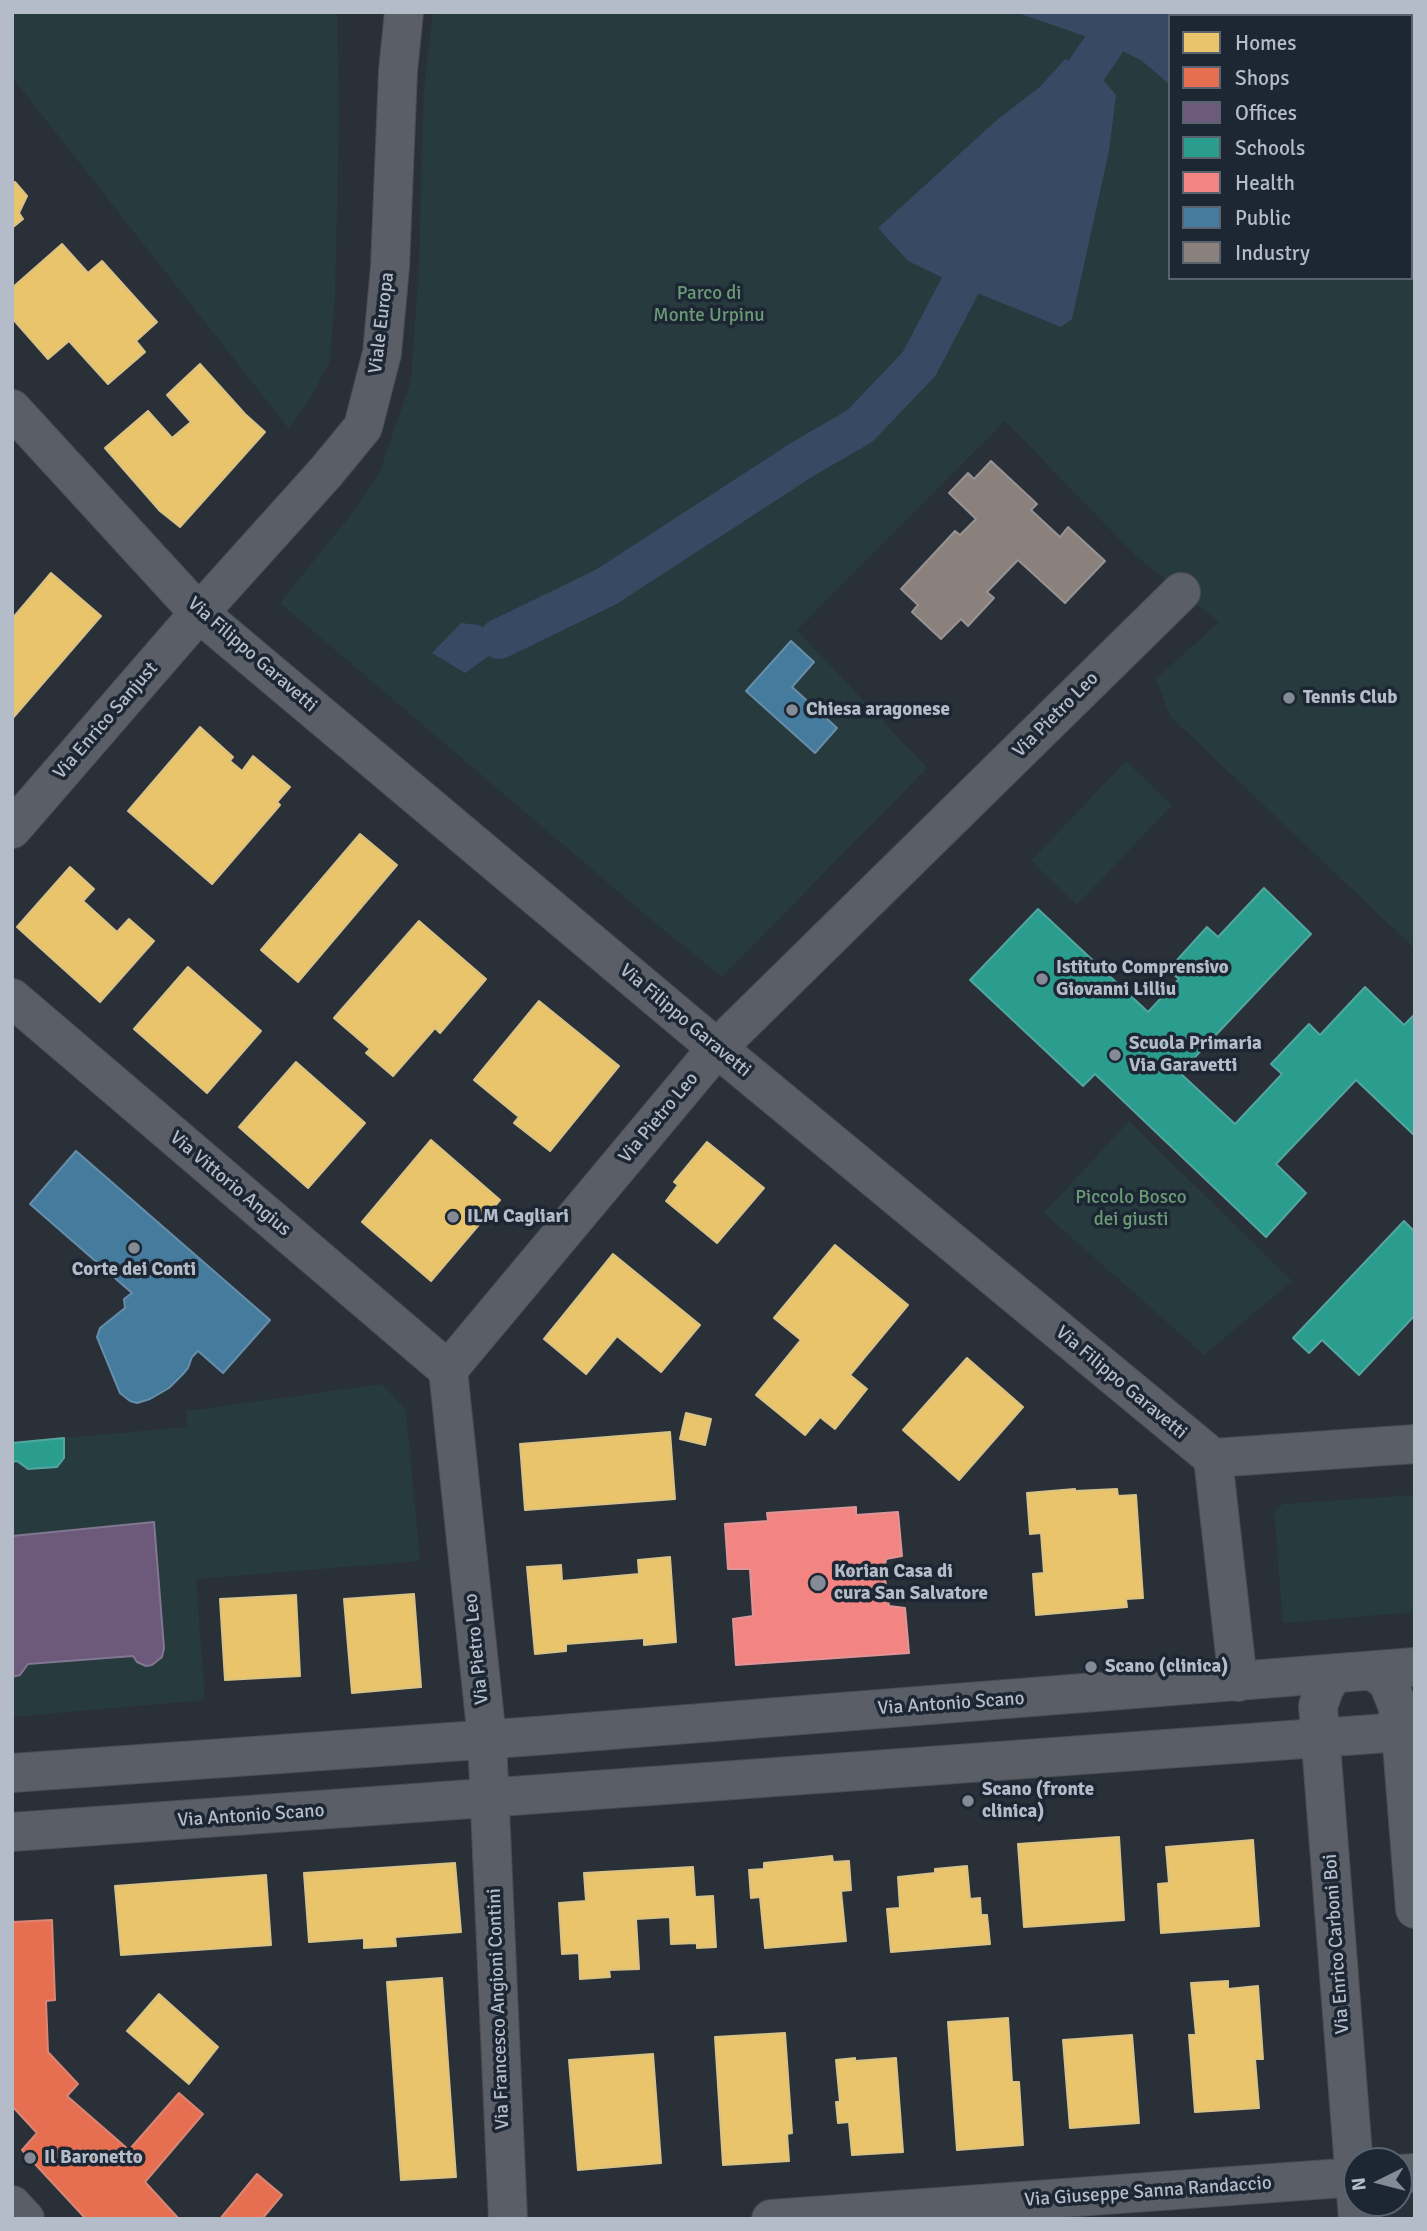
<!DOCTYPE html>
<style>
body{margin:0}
#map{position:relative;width:1427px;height:2231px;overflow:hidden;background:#2a3038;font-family:Signika,sans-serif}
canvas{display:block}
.frame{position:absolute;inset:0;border:14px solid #b4bcc9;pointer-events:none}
.legend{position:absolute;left:1168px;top:14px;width:245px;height:266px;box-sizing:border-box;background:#1d2633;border:2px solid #59626f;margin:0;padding:9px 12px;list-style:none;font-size:21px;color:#b4bcc9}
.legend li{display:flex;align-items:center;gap:14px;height:35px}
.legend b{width:35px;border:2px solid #59626f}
.north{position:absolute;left:1343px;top:2147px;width:70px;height:70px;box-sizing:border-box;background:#1d2633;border:2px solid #59626f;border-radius:50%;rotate:264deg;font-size:19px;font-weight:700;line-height:28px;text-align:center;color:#b4bcc9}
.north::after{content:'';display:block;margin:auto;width:24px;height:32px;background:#848b96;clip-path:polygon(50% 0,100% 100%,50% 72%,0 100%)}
</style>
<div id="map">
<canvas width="1427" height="2231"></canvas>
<div class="frame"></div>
<ul class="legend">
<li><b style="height:19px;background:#e9c46a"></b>Homes</li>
<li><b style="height:19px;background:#e76f51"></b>Shops</li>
<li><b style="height:19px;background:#6d597a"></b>Offices</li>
<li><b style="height:19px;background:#2a9d8f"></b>Schools</li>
<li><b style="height:19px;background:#f28482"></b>Health</li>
<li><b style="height:19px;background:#457b9d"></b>Public</li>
<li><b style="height:19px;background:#8a817c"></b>Industry</li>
</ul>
<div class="north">N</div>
</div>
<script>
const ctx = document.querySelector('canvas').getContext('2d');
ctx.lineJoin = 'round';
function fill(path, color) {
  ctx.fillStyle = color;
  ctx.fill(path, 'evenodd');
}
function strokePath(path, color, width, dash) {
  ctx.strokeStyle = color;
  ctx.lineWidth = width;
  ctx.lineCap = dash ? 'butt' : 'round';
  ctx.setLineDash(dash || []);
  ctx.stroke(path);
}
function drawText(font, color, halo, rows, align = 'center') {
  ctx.font = font + ' Signika,sans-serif';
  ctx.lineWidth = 7;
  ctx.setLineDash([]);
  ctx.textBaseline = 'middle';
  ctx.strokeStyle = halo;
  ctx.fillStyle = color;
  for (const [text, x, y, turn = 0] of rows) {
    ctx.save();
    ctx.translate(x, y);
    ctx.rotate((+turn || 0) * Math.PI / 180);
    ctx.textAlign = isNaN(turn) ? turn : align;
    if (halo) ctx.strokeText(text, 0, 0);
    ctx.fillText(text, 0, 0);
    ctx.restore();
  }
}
fill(new Path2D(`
 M12,12h325l2,104 -4,180 -5,65 -20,38 -21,30 -277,-352z
 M433,12h982v937l-245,-233 -14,-37 63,-57 -83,-66 -131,-135 -208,209 130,138 -205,209 -74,-60 -368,-314 74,-92 26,-40 31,-90 8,-116 5,-177zM1170,16h241v262h-241z
 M1126,761l46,44 -95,100 -46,-44z
 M1129,1121l163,160 -88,74 -160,-142z
 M382,1384l24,26 14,151 -224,18 9,121 -193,17v-40l9,-2 7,-11 105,-8c9,15 28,9 31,-8l-10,-125 -142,13v-74l5,-1 11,8 29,-2 7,-9v-20l123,-11v-16z
 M1415,1495v117l-132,11 -9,-112 9,-7z`), '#273a3e');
fill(new Path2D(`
 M1015,12h212l-2,4h-55l-1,68 -28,-24 -36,-17z
 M1065,59l32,14 19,22 -7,56 -37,168 -11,8 -101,-41 -52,-25 -30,-33 120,-109 42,-32z
 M461,623l18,2 27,19 -41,29 -33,-20z`), '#384963');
const homes = new Path2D(`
 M15,182l12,14 -8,17 4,6 -11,9v-45z
 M62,244l26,29 14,-12 55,61 -21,19 9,11 -37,32 -39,-43 -21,18 -36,-41v-30z
 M200,364l45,50 20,18 -85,95 -20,-16 -55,-63 43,-37 24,27 19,-16 -24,-27z
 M51,573l50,43 -89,103v-100z
 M200,727l33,30 -3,4 12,10 11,-15 37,31 -13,15 3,3 -68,79 -84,-73z
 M360,834l37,31 -99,117 -37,-32z
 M70,867l24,22 -11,12 34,31 12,-13 25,22 -54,61 -83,-75z
 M419,921l67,58 -46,54 -5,-5 -42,48 -27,-23 4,-4 -36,-31z
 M188,967l73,64 -54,62 -73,-64z
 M539,1001l80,65 -69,85 -36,-28 5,-6 -45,-37z
 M296,1062l69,61 -57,65 -69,-61z
 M431,1140l69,60 -69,81 -69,-59z
 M707,1142l57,46 -47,55 -51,-42 12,-16 -4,-3z
 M835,1245l73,60 -58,70 17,14 -32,40 -15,-12 -15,18 -49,-40 45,-55 -27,-22z
 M613,1254l87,71 -39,47 -44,-36 -31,38 -42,-35z
 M967,1358l56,49 -64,73 -56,-50z
 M686,1413l25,6 -6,26 -25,-6z
 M670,1432l5,67 -150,11 -5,-66z
 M1075,1489v2l42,-2 1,7 18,-1 7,103 -17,1 1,8 -91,8 -3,-41 11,-1 -3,-40 -11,1 -3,-41z
 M670,1557l6,85 -32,3v-7l-78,6v7l-31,3 -8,-87 34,-2 1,16 77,-7 -1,-14z
 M414,1594l7,93 -69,6 -8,-94z
 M296,1595l4,81 -75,4 -5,-81z
 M1119,1837l5,83 -100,7 -6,-83z
 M1253,1840l6,86 -98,7 -3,-49 11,-1 -3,-36z
 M832,1856l1,6 16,-1 2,29 -10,1 5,50 -81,7 -5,-51 -9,1 -2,-28 15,-1v-6z
 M455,1863l6,69 -66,5 1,9 -32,2v-10l-55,4 -5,-69z
 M967,1866l3,33 10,-1 1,17h6l3,29 -99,8 -4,-43 13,-1 -2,-31 37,-4v-4z
 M693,1867l2,30 18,-1 3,51 -19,1v-5l-26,1 -1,-27 -34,2 3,50 -30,1 1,7 -30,2 -1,-26 -17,1 -3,-51 27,-2 -2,-28z
 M266,1875l5,70 -150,10 -6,-69z
 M442,1978l14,199 -55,3 -14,-198z
 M1228,1981v8l30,-3 5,73h-8l4,49 -64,4 -6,-77h7l-5,-52z
 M159,1994l59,53 -29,37 -62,-53z
 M1008,2018l4,64h7l4,63 -66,5 -9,-128z
 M785,2033l7,100 -5,1 2,27 -66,4 -8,-128z
 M1132,2035l7,88 -69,5 -7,-88z
 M653,2054l8,109 -83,7 -9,-110z
 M855,2058v3l41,-3 7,94 -51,3 -3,-33 -11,1 -2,-21h4l-4,-42z`);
fill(homes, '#e9c46a');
strokePath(homes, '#d9c286', 2);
const shops = new Path2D(`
 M52,1920l3,80 -9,1 2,51 30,32 -11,12 62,54 50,-57 24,21 -58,68 34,37h-93l-64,-69 15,-17 -25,-27v-184z
 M257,2174l25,21 -20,24h-42z`);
fill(shops, '#e76f51');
strokePath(shops, '#d88675', 2);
const offices = new Path2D(`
 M154,1522l10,126 -2,9 -10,8 -6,1 -9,-4 -4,-6 -105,8 -8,11 -8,2v-141z`);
fill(offices, '#6d597a');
strokePath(offices, '#827792', 2);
const schools = new Path2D(`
 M1264,888l47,46 -131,139 55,51 47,-50 -11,-10 38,-40 11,11 45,-48 39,38 11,-11v122l-59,-56 -80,84 30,29 -40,44 -171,-163 -12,12 -113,-106 68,-71 110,103 31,-33 -11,-9 39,-43 11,10z
 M1404,1221l11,11v83l-56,60 -37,-35 -13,13 -16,-15z
 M64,1438v20l-7,9 -29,2 -11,-8 -5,1v-19z`);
fill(schools, '#2a9d8f');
strokePath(schools, '#53a6a0', 2);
const health = new Path2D(`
 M856,1507v8l42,-3 4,44 -16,3 -2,13 5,34 16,2 4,45 -173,12 -3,-46 20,-3 -3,-47h-22l-3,-45 43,-3 -1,-8z`);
fill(health, '#f28482');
strokePath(health, '#df9597', 2);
const public = new Path2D(`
 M791,641l23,21 -22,25 45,41 -22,25 -69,-62z
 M76,1151l194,169 -47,53 -25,-22 -6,6 -4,11 -5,6 -14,14 -19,11 -13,4 -7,-2 -10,-8 -23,-56 3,-9 25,-20 -1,-9 8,-6 -102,-89z`);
fill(public, '#457b9d');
strokePath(public, '#668eaa', 2);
const industry = new Path2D(`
 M991,461l46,43 -6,6 29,27 8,-10 37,34 -40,42 -47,-43 -31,32 7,6 -26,28 -7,-7 -20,20 -29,-27 6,-7 -17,-16 54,-58 5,4 16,-16 -27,-26 19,-20 6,6z`);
fill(industry, '#8a817c');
strokePath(industry, '#979393', 2);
strokePath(new Path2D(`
 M1087,69l18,-26
 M499,639l107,-52 197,-128 57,-33 59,-62 41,-78`), '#384963', 40);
const minor = new Path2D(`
 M12,409l187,204 489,411 525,434 25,224
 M12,829l187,-216 127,-141 37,-45 19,-74 8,-86 8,-196 6,-59
 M12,998l436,372
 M1213,1458l202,-14
 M1373,1671l15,11 9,23 4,27 14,177
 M1334,1674l-9,13 -7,19 40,513
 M12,1773l523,-37 880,-69
 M12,1832l1403,-101
 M1399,2174l16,-1
 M12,2205l13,14
 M508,2219l-21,-480 -39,-369 269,-322 464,-456
 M771,2219l586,-42`);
strokePath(minor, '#484c53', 40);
strokePath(minor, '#5a5e66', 38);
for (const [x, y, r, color] of [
 [1289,698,7,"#848b96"],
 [792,710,7,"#848b96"],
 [1042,979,7,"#848b96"],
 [1115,1055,7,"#848b96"],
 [453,1217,7,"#848b96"],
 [134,1248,7,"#848b96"],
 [818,1583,9,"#848b96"],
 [1091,1667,7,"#848b96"],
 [968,1801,7,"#848b96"],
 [30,2158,7,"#848b96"]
]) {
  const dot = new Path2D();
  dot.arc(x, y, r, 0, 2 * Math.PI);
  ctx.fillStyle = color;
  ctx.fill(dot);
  strokePath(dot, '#1d2633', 2.5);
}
drawText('19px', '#6b9a76', '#1d2633', [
 ["Parco di",709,294],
 ["Monte Urpinu",709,316],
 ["Piccolo Bosco",1131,1198],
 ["dei giusti",1131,1220]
]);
drawText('19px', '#b4bcc9', '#1d2633', [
 ["Viale Europa",382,323,-83],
 ["Via Filippo Garavetti",252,655,41],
 ["Via Pietro Leo",1056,715,-45],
 ["Via Enrico Sanjust",106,721,-49],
 ["Via Filippo Garavetti",685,1021,40],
 ["Via Pietro Leo",659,1118,-50],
 ["Via Vittorio Angius",230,1184,40],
 ["Via Filippo Garavetti",1121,1383,40],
 ["Via Pietro Leo",477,1649,-96],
 ["Via Antonio Scano",951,1704,-4],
 ["Via Antonio Scano",251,1816,-4],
 ["Via Enrico Carboni Boi",1337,1944,-94],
 ["Via Francesco Angioni Contini",499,2009,-92],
 ["Via Giuseppe Sanna Randaccio",1148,2192,-4]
]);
drawText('bold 19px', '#b4bcc9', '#1d2633', [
 ["Tennis Club",1303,698],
 ["Chiesa aragonese",806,710],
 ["Istituto Comprensivo",1056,968],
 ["Giovanni Lilliu",1056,990],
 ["Scuola Primaria",1129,1044],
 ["Via Garavetti",1129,1066],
 ["ILM Cagliari",467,1217],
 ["Corte dei Conti",134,1270,"center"],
 ["Korian Casa di",834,1572],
 ["cura San Salvatore",834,1594],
 ["Scano (clinica)",1105,1667],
 ["Scano (fronte",982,1790],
 ["clinica)",982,1812],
 ["Il Baronetto",44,2158]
], 'left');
</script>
